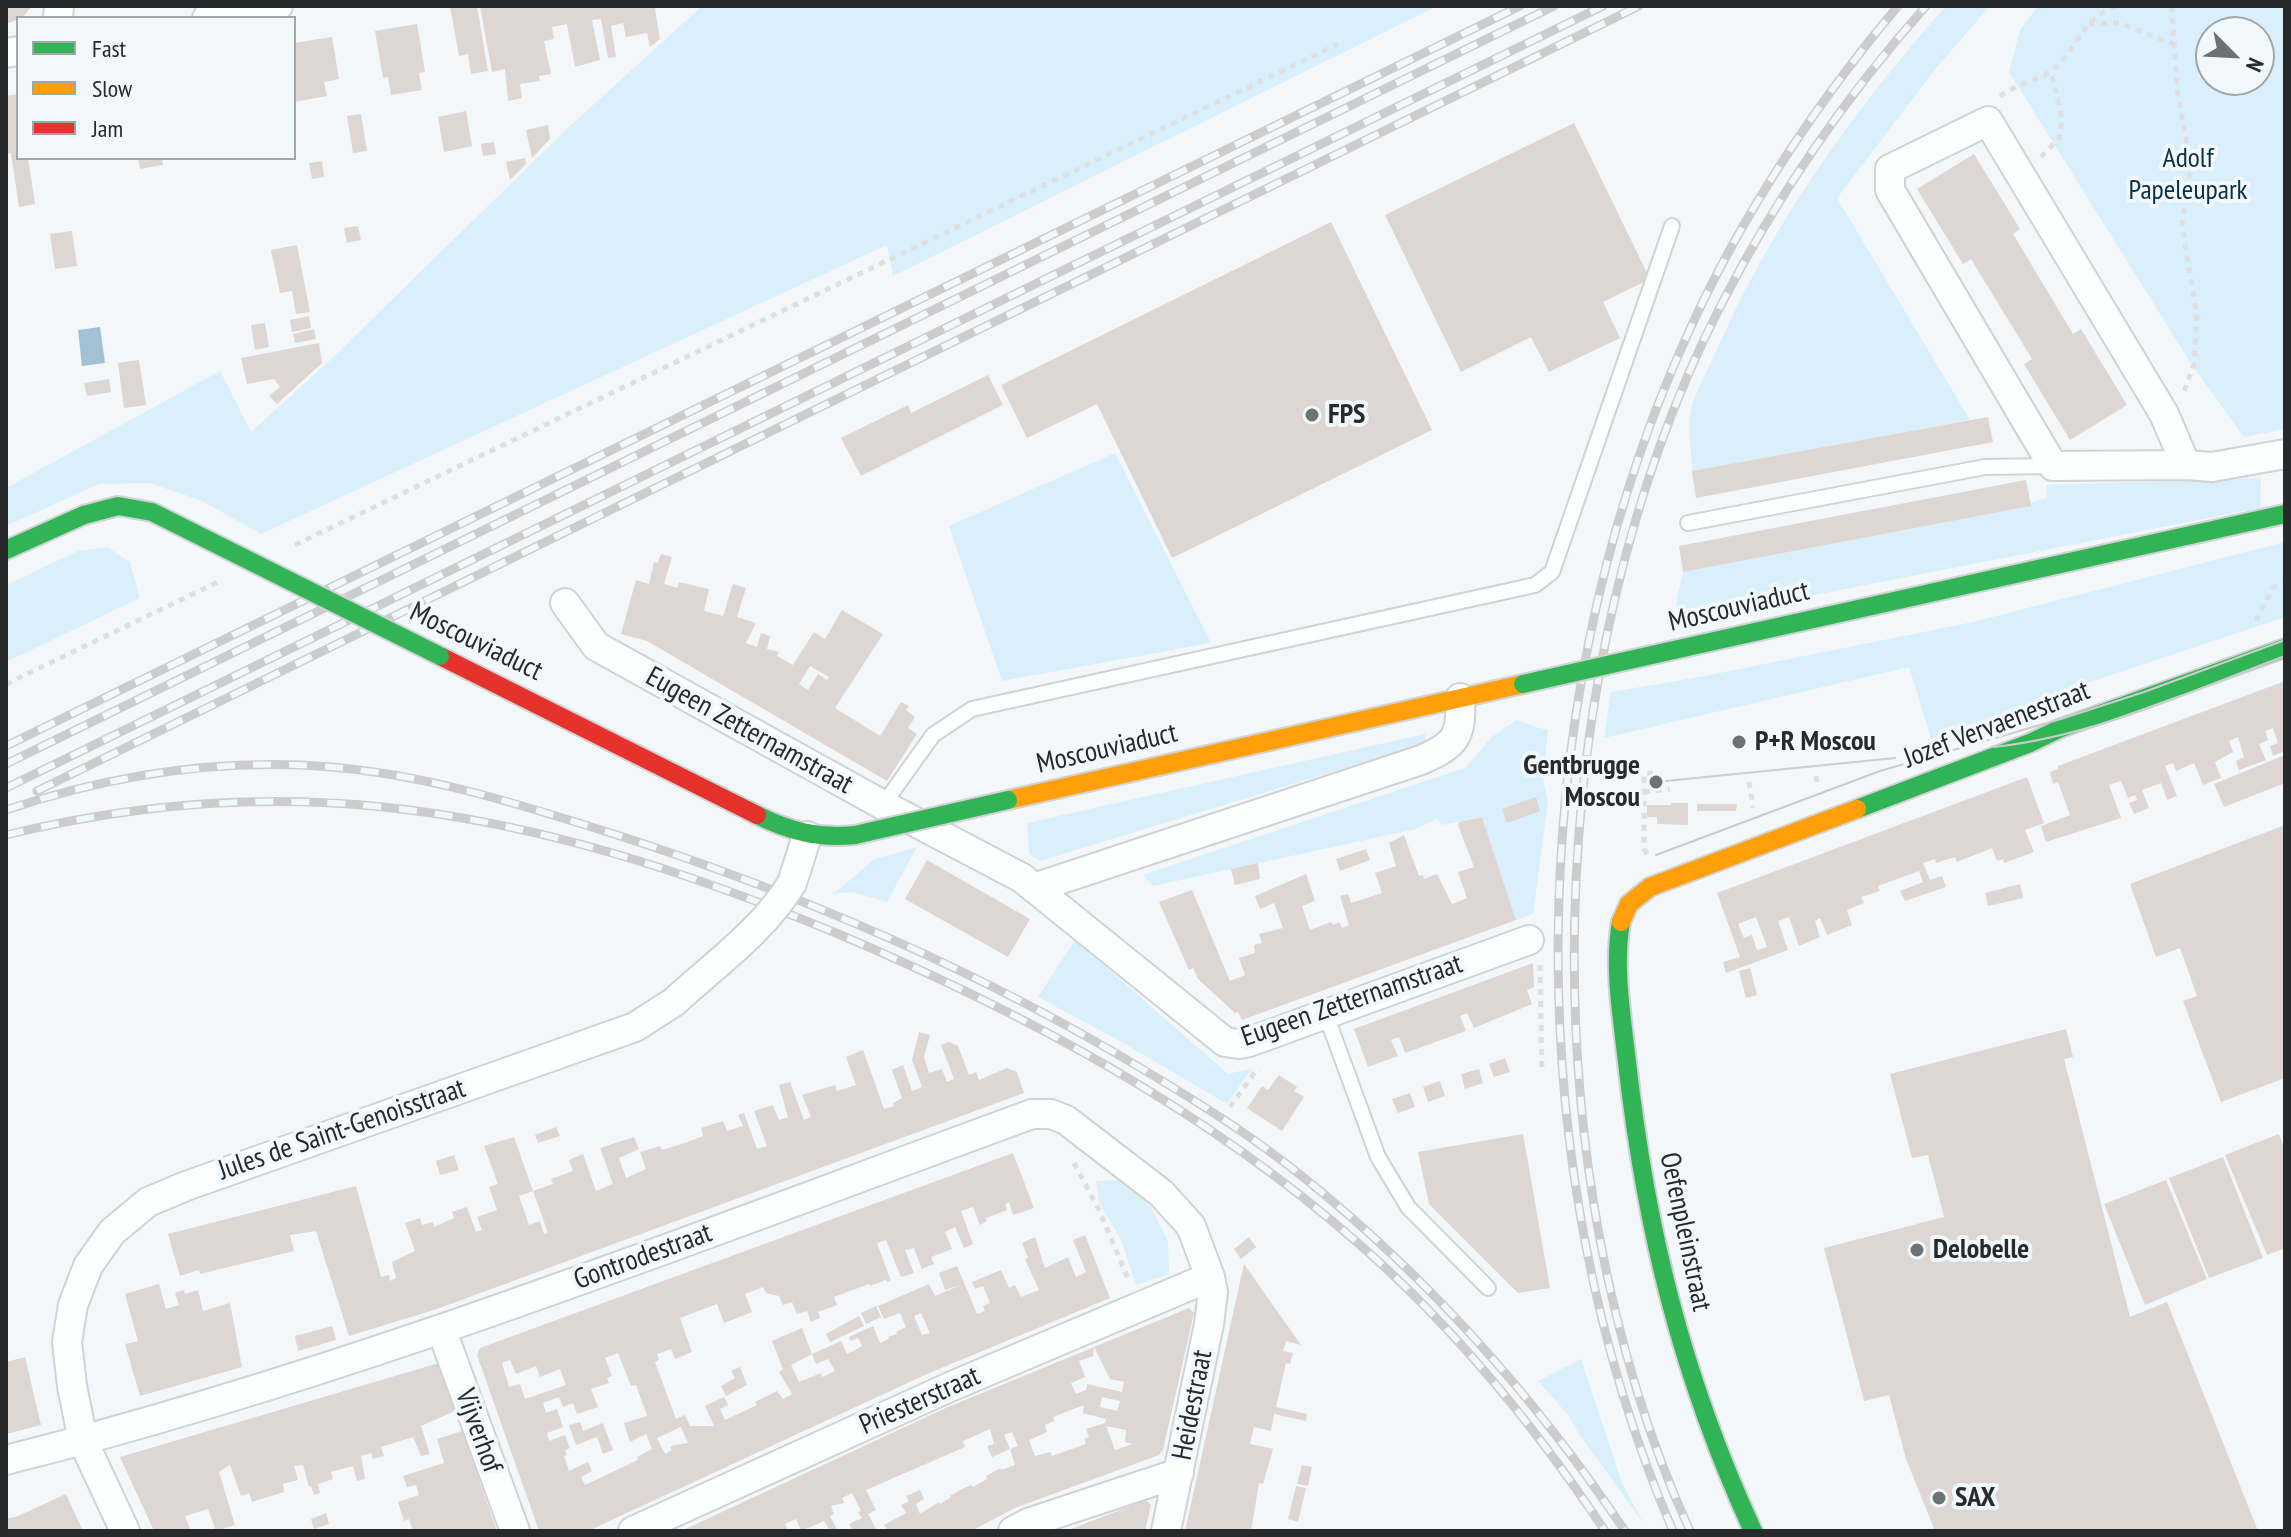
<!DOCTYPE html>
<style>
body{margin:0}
#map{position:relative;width:2291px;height:1537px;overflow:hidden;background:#f3f7f9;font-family:"PT Sans Narrow",sans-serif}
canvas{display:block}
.frame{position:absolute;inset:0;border:8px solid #27292a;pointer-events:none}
.legend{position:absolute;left:16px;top:16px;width:280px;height:144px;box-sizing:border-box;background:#f1f8fb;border:2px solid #a0a5a7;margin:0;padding:10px 14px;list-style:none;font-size:24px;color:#27292a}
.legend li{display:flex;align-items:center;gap:16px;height:40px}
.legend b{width:40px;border:2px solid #a0a5a7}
.north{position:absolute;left:2195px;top:16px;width:80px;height:80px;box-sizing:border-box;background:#f1f8fb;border:2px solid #a0a5a7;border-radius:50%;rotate:114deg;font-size:22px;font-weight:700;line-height:32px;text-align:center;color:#27292a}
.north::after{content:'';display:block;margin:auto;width:28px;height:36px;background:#6e7172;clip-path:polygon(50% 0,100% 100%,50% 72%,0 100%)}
</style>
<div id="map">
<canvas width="2291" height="1537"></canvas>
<div class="frame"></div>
<ul class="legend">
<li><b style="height:10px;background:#30b455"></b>Fast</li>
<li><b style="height:10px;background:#ff9f0a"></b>Slow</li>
<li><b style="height:10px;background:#e5322d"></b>Jam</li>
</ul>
<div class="north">N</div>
</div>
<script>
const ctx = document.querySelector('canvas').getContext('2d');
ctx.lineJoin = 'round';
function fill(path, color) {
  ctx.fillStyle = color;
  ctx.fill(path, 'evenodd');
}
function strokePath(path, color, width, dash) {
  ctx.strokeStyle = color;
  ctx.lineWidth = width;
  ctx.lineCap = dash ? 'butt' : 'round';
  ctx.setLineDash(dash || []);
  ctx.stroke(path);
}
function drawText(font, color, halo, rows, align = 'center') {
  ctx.font = font + ' "PT Sans Narrow",sans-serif';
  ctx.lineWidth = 8;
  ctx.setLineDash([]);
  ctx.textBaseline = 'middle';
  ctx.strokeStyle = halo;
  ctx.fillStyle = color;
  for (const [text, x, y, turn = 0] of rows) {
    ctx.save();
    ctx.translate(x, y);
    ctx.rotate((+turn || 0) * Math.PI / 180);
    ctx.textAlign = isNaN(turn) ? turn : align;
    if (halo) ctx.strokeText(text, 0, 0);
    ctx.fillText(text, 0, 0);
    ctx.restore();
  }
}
fill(new Path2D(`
 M702,6h735l-544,270 -6,-31 -626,289 -59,-33 -52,-18 -51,1 -93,42v-38l214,-117 31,61 73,-66 247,-241z
 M1946,6h44l-53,61 -100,131 133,222 -278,51c0,-19 -5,-43 -1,-61 5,-22 20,-46 29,-67 55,-124 136,-236 226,-337z
 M2038,6h247v423l-41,8 -52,-72 -183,-293 11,-42zM2259,32v48h-48v-48z
 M1115,453l96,190 -209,38 -53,-155z
 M2261,478l-1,30 -584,114 1,-24 6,-26 348,-66 1,-4 15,-4 -1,-13z
 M2285,542v75l-231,77 -89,45 -33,2 -23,-74 -305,71 7,-46 94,-16 268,-54z
 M107,547l23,15 10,36 -134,64v-77l72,-34z
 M1516,720c11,2 21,10 32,9l-5,50 5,22 -15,113 -17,6 -34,-103 -41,8 -3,-7 -22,11 -263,57 -10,-11 322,-107 27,-31z
 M1425,734l2,9 -387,118 -11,-7 -2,-31z
 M917,847l-30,55 -35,-10 -19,2 42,-35z
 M1075,940l153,134 24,-6 -25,36 -107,-63 -82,-44z
 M1125,1180l26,27 17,34 1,33 -33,11 -15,-45 -22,-38 -3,-21z
 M1581,1359l41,124 22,41 -67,-93 -8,-15 -31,-35z`), '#d9effc');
fill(new Path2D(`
 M100,327l5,36 -23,3 -4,-36z`), '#a1c1d4');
fill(new Path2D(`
 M6,6h26l-10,12 -16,6z
 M477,6l11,65 -17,3 -3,-20 -9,2 -9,-49z
 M480,6h181l-6,3 5,30 -10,8 -3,-14 -21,4 -3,-14 -12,3 5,31 -8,1 -7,-39 -9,1 8,40 -25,7 -8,-43 -15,3 2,12 -10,2 7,33 -12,2 1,5 -20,3 2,14 -14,3 -3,-32 -13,3z
 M417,24l8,48 -6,1 3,17 -31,5 -3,-18 -5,1 -8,-47z
 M332,37l7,42 -15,3 3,14 -33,6v-59z
 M18,94v64h10l7,46 -16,3 -8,-54 -5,1v-58z
 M466,111l6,35 -28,6 -6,-35z
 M361,114l6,37 -14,2 -6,-37z
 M1574,123l76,156 -47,23 17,36 -71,34 -18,-35 -70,35 -76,-157z
 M548,125l2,14 -18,19 -6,-28z
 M494,142l2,12 -13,2 -2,-12z
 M1974,154l46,75 -7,5 60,100 8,-5 46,76 -57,35 -46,-76 8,-5 -61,-100 -8,5 -46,-75z
 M138,158h24l1,7 -23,4z
 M525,158l1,6 -16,16 -4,-18z
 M322,161l2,16 -12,2 -3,-16z
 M1331,222l101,208 -260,128 -75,-154 -70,34 -26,-53z
 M358,226l3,14 -14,3 -3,-15z
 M72,231l5,35 -22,3 -5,-35z
 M297,245l13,67 -14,2 -4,-23 -12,2 -9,-43z
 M309,316l2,12 -19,4 -2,-12z
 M265,323l4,24 -14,3 -4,-25z
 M314,329l2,10 -21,4 -2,-9z
 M319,343l3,20 -45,41 -8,-8 11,-9 -6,-8 -27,5 -6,-26z
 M139,360l7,45 -22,3 -6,-45z
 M988,375l15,30 -142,71 -20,-38 67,-33 3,8z
 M109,379l2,13 -24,4 -3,-13z
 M1988,417l5,25 -297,56 -4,-27z
 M2026,480l5,26 -348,66 -4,-26z
 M661,554l11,3 -8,27 13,4 2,-6 30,7 -5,22 19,5 10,-32 13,4 -9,29 19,6 -10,20 11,4 4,-14 9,3 -3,13 12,3 -2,4 16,9 21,-33 11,7 17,-29 41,24 -48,74 45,28 21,-34 8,4 -3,4 9,7 -7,11 9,6 -30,47 -240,-140 -26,-7 15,-54 13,4 5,-22 4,1zM810,666l19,11 -2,3 -9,-6 -10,16 -9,-6z
 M2285,681v70l-12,5 -3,-10 8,-3 -5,-15 -8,3 3,9 -9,4 7,16 -27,10 -3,-9 8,-4 -6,-20 -9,4 4,11 -18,10 6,16 -18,7 -9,-22 -18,8 -3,-8 -8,3 12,30 -10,4 -6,-17 -19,7 7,18 -15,6 -5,-11 8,-3 -2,-5 -7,3 -7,-17 -12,4 12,33 -75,24 -5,-16 29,-11 -12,-33 -5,2 -3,-12 8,-3v-3z
 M2285,755v28l-61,24 -10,-23z
 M2027,777l17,46 -19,7 9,22 -30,11 -1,-4 -6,2 -5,-13 -35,14 -2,-5 -19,6 -1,-4 -12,4 7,17 12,-4 4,11 -41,14 -5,-10 23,-9 -4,-11 -41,15 2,5 -19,6 3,6 -17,7 5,15 -25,10 -7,-17 -5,3 5,16 -21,9 -10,-29 -11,4 10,29 -62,23 -3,-11 17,-5 -23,-64zM1756,917l11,30 -10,3 -5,-15 -8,3 -6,-14z
 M1536,797l4,14 -33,12 -5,-14z
 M1671,803h17v22l-31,-1v-7h-10v-12h24z
 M1697,804h40l-1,7h-39z
 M1482,817l34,103 -274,100 -4,-8 -3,1 -37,-34 -5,-11 -4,2 -30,-68 33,-12 38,91 15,-6 -6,-17 16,-5 -1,-8 8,-2 -3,-9 24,-6 -9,-25 -14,6 -5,-13 51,-22 9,27 -13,5 8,24 21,-8 2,3 6,-3 3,6 7,-3 -9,-29 8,-2 3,9 31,-10 -7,-20 21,-7 -7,-23 15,-8 15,41 4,-1 1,4 13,-5 15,30 15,-6 -9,-26 16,-5 -16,-42 1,-3z
 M2285,825v253l-64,24 -38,-101 14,-5 -17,-48 -24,9 -26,-73z
 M1366,849l4,11 -30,11 -4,-12z
 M927,860l103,59 -22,38 -103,-58z
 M1258,863l2,16 -25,6 -4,-16z
 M2020,884l3,14 -35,8 -3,-13z
 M1533,963l1,24 -7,3 5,14 -58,24 -7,-15 -7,3 6,15 -61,22 -6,-16 -8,3 7,16 -30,11 -14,-38z
 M1750,968l7,27 -11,3 -7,-27z
 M2066,1029l7,28 -9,2 66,258 37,-15 91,229h-323l-29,-72 -17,-64 -25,6 -40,-153 120,-31 -16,-62 -16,3 -22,-84z
 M919,1032l11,3 -6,22 5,16 13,-4 5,13 7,-3 -13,-34 8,-3 9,4 11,29 7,-3 3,8 28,-12 10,4 7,21 -587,216 -88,27 -33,-105 -26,4 4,16 -94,23 -1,-4 -19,6 -12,-42 188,-48 25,91 8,-2 1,6 6,-3 -4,-16 23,-11 -10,-28 15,-5 2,7 11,-3 1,5 20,-9 -2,-6 15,-5 9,25 6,-2 -5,-13 20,-7 -8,-23 9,-3 -14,-38 30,-9 19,54 20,-7 -2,-5 22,-8 -4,-11 14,-6 13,37 17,-7 -13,-36 34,-11 5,12 -20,9 7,20 20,-9 -6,-17 20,-6 2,4 23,-7 18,-7 -2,-8 22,-7 4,10 16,-5 -5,-11 6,-2 13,36 10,-3 -13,-35 19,-6 6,15 9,-3 -9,-32 11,-3 14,38 7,-3 -9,-22 33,-10 2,6 19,-6 -10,-28 17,-7 21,59 10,-3 -1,-3 9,-5 -10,-28 11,-5 9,26 10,-4 -10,-27zM533,1191l15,42 -4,1 -4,-13 -11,4 -10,-29z
 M1505,1058l5,14 -16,5 -5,-13z
 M1479,1069l4,14 -18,6 -4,-15z
 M1279,1075l18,12 -3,4 10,6 -22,34 -35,-23 15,-22 6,4z
 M1440,1081l5,15 -17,6 -5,-15z
 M1410,1093l5,14 -17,6 -6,-14z
 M556,1127l4,9 -22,7 -3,-8z
 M1523,1134l27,154 -32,5 -89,-89 -11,-52z
 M2279,1134l6,16v98l-18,7 -42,-100z
 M1013,1153l21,55 -21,7 -4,-13 -4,2 2,6 -21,8 1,3 -7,4 -7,-18 -12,4 12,33 -9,4 -9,-21 -10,5 7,17 -21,8 3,7 -12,5 -8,-21 -9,2 9,23 -13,4 -15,-37 -9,3 14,38 -4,1 -1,-2 -16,6 -1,-2 -35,13 3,8 -19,7 2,6 -9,4 -4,-11 -10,3 -5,-12 -9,3 -4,-9 -13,-3 -3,-6 -18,7 7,18 -28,11 -7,-19 -37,14 12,34 -17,7 -4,-10 -14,5 2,6 -4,2 21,57 9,-4 5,11h24l-9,-20 19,-9 4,8 -8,4 5,11 32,-15 -2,-3 22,-11 6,8 9,-5 -13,-22 4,-3 -11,-28 30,-13 10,26 -21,11 8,17 22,-9 1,4 13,-6 -7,-12 -12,5 -4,-10 29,-13 6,13 8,-4 7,-4 -4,-8 -7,3 -2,-4 24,-11 7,17 9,-4 -1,-2 9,-3 -1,-2 10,-5 -6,-14 -16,6 -6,-13 51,-22 6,12 26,-11 -16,5 -6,-17 18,-7 20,48 8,-3 -2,-5 7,-3 -7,-17 -8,3 -3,-7 29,-12 8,18 6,-3 6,12 18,-7 -14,-31 3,-1 -6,-15 13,-6 10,31 23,-11 8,20 10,-5 -13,-32 12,-5 25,63 -183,76 -339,157h-49l-62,-176 3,-7zM921,1313l9,20 -8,2 -8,-19zM618,1353l13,33 5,-1 11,31 -23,7 6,19 16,-8 6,15 -15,8 1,3 -53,25 -4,-8 11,-6 -4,-9 -19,9 -5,-15 3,-1 -2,-5 5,-2 -5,-13 -16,6 -2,-8 16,-6 -6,-18 -11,4 -3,-10 16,-6 4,10 10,-4 4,11 21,-7 -7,-18 18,-6 -2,-5 5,-2 -7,-18zM510,1360l6,14 20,-8 4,11 20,-8 6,16 -41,14 -5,-15 -11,3 -7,-24zM681,1427l7,16 -13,2 -5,2 2,3 -7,4 -8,-16z
 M454,1155l5,15 -19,5 -4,-14z
 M2223,1157l40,101 -54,20 -40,-100z
 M2166,1180l41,99 -62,26 -41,-101z
 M1249,1237l7,10 -15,12 -7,-10z
 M1244,1264l57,81 -15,-4 -3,10 10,2 -3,11 -4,-1 -10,44 31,7 -1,7 -32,-7 -3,17 -17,-4 -4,17 23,5 -10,35 -4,-1 -8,48h-66z
 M159,1284l7,25 13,-4 -4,-12 9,-3 1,4 13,-4 5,21 27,-8 12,64 -102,29 -15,-52 13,-3 -13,-47z
 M876,1306l5,11 -15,7 -5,-11z
 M1189,1308l5,5 -31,137 -4,5 -144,53 -44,23h-83l-4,-6 22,-12 -5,-8 8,-4 -3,-5 14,-6 4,9 -8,5 4,10 19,-12 1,2 11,-7 -1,-1 10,-6 11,-5 2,2 14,-8 -1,-3 15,-8v2l14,-5 -5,-16 8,-3 -6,-14 -8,3 6,14 -18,8 -5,-11 7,-2 -4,-15 -27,12 2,6 -99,43 10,20 -8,4 9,17h-24l-4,-7 13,-6 -4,-6 3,-1 -9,-18 -10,5 2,5 -13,3 3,8 -4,2 8,15h-8l-6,-10 -23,10 -5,-12 -11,5 3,7h-107l267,-124 146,-60 -1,9 -14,5 6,16 -14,6 5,11 10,-4 1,-6 35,8 2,-10 -14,-3 -16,-32zM1102,1397l18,4 -3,10 -17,-4zM1084,1405l-1,8 23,6 -1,4 -19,6 3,8 -5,2 2,5 -34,12 -2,-4 -15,4 -6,-16 18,-8 -2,-7 9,-4 -1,-4zM1106,1426l20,4 -1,12 8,2 -18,6z
 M859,1316l5,10 -34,16 -4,-8z
 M332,1326l4,14 -38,11 -3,-15z
 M25,1357l16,68 -35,9v-72z
 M439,1363l16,48 -34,15 9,28 -9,2 -8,-19 -32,10 3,9 -11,3 -2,-6 -10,3 4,23 -8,2 -4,-15 -22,6 2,7 -15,5 2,9 -6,2 -3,-9 -2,1 -6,-22 -9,1 4,14 -15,4 1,8 -32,10 -3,-9 -8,3 -11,-31 -11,7 16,53 -19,6 -8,-22 -23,7 6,15h-37l-34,-74z
 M740,1367l7,18 -21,11 -5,-10 14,-8 -4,-7z
 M580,1422l3,9 20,-8 10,27 -10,4 -6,-17 -21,8 -7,-20z
 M462,1431l35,100h-84l-4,-12 -5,2 -6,-19 21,-7 -3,-10 -9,2 -4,-11 41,-13 -7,-24z
 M1302,1465l10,2 -4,19 -11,-2z
 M1296,1486l10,2 -8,34 -10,-3z
 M66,1494l17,37h-77v-12l12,-3z
 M1146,1500l5,5 -6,26h-79z
 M326,1513l3,11 -15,5 -3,-10z`), '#ddd6d3');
const lane = new Path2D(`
 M1688,523l297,-56 68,-1
 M883,805l50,-70 39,-26 563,-124 17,-13 120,-346
 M1326,1015l52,142 30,50 80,81`);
const street = new Path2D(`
 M58,18l1,-12
 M207,18l71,-12
 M6,53l12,-2
 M2186,465l-133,1 -163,-276v-21l98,-48 176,293 22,51 26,2 73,-13
 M565,603l31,43 287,159 139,73 203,164 14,2 10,-2 280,-102
 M792,883l15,-47
 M1034,888l387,-128c35,-15 41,-24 39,-62
 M442,1331l73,200
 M6,1460c350,-88 687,-222 1026,-346h19l15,6 95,73 30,33 19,51 3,15 -4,32 -43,207
 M125,1531l-42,-90 -11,-55 -5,-44 6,-37 15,-39 24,-34 36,-30 38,-16 449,-159 39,-25
 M633,1531l319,-145 258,-109
 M1013,1531l15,-8 151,-50`);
const fast = new Path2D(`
 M6,550l78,-35
 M1674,650l611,-136
 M1857,809l173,-66 31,-15 224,-80
 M757,815c32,16 62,24 98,20
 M1621,922c-8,45 1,95 6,140 19,168 55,315 126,469`);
const slow = new Path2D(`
 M1008,800l515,-116
 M1621,922l8,-18 21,-17 207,-78`);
const jam = new Path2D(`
 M440,656l317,159`);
strokePath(lane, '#d0d3d4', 18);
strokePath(street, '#d0d3d4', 32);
strokePath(fast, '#d0d3d4', 22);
strokePath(slow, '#d0d3d4', 22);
strokePath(jam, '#d0d3d4', 22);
strokePath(new Path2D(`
 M2172,6l5,83 14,77 -9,58 15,93 -3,47 -10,28
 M2089,24l30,-1 57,22
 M2000,96c16,-11 36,-15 51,-25 25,-19 33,-56 66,-65
 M2041,157l19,-20 2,-17 -11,-50
 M295,545l1043,-501
 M2256,621l17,-34 12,-4
 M6,684l212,-102
 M1816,776l1,8
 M1749,782l4,26
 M1644,792l26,-3
 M1647,854l-3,-5v-75l10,-1
 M1540,965l2,107
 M1230,1107l25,-35 5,-2
 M1074,1163l26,49 29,69`), '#dedfe0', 5, [6, 6]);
strokePath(lane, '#fdfefe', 14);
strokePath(street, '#fdfefe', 28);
strokePath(fast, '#30b455', 18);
strokePath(slow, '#ff9f0a', 18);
strokePath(jam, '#e5322d', 18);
strokePath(new Path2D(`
 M1994,747c101,-11 197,-56 291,-91
 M1656,782l239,-24
 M1656,855l224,-84 181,-52 83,-27 141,-52`), '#cccccd', 2);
const rail = new Path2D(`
 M6,746l1514,-740
 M6,764l1548,-758
 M6,788l1597,-782
 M37,791l1602,-785
 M6,810c104,-35 215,-52 325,-43 98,8 190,38 283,67 183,59 360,134 525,233 57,34 112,68 164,110 126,101 232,220 322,354
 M6,835c122,-30 251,-41 377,-28 157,16 308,66 453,126 187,79 369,176 523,311 95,83 176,182 246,287
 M1673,1531c-156,-361 -152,-815 5,-1175 55,-128 131,-244 220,-350
 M1690,1531c-165,-363 -152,-867 29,-1222 56,-110 125,-211 207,-303`);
strokePath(rail, '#cccccd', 9);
strokePath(rail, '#f1f8fb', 6, [18]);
const streetBridge = new Path2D(`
 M674,1002c40,-37 89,-71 118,-119`);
const fastBridge = new Path2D(`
 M84,515l34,-9 34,6 288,144
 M1523,684l151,-34
 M855,835l153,-35`);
strokePath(streetBridge, '#d0d3d4', 32, []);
strokePath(fastBridge, '#d0d3d4', 22, []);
strokePath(streetBridge, '#fdfefe', 28);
strokePath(fastBridge, '#30b455', 18);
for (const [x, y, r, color] of [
 [1312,415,8,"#6e7172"],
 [1739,742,8,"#6e7172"],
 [1656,782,8,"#6e7172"],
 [1917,1250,8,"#6e7172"],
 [1939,1498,8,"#6e7172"]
]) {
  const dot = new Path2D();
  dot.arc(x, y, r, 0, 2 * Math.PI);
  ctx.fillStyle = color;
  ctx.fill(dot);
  strokePath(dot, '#f1f8fb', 3);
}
drawText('28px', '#0a3244', '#f1f8fb', [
 ["Adolf",2188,159],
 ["Papeleupark",2188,191]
]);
drawText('bold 28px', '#27292a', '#f1f8fb', [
 ["FPS",1328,415],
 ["P+R Moscou",1755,742],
 ["Gentbrugge",1640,766,"right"],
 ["Moscou",1640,798,"right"],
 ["Delobelle",1933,1250],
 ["SAX",1955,1498]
], 'left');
drawText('28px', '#27292a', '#f1f8fb', [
 ["Moscouviaduct",1739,607,-13],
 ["Moscouviaduct",476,642,26],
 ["Jozef Vervaenestraat",1997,725,-21],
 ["Eugeen Zetternamstraat",749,731,29],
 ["Moscouviaduct",1107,749,-13],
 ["Eugeen Zetternamstraat",1352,1001,-19],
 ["Jules de Saint-Genoisstraat",342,1130,-19],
 ["Oefenpleinstraat",1685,1232,78],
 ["Gontrodestraat",643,1257,-20],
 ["Priesterstraat",920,1401,-24],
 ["Heidestraat",1193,1405,-79],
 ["Vijverhof",478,1431,70]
]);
</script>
